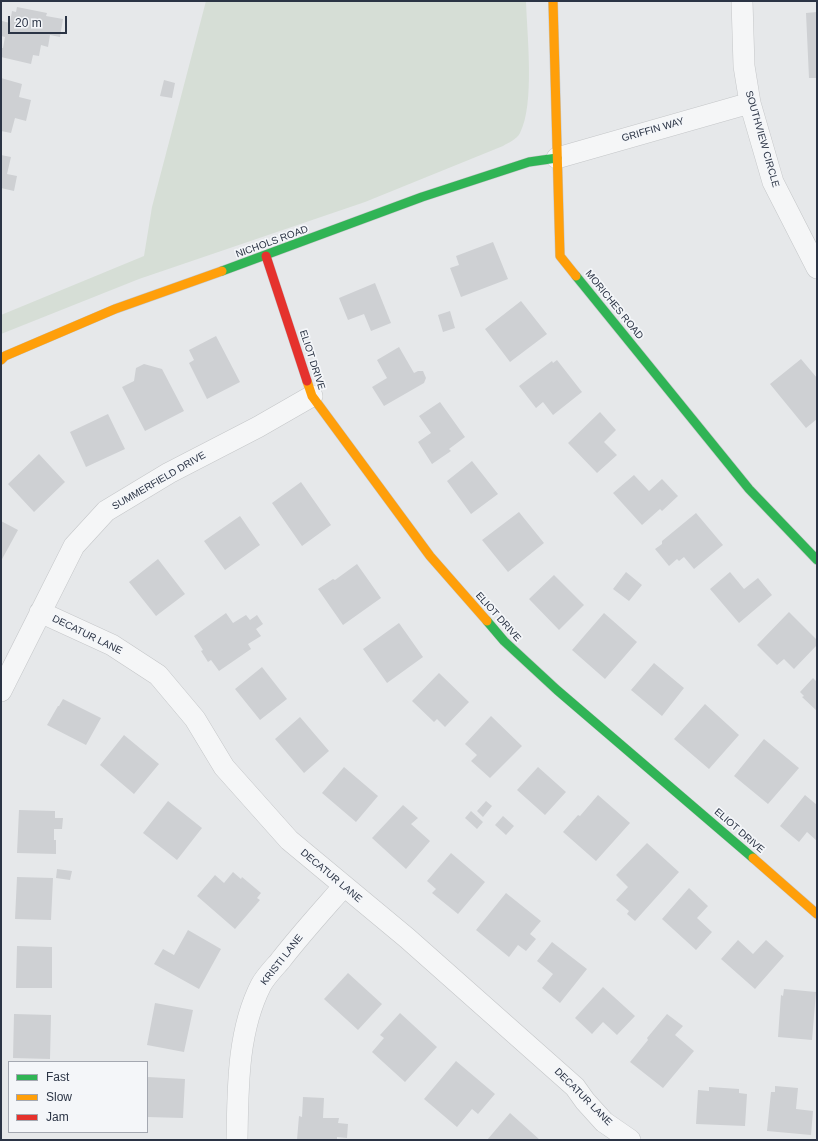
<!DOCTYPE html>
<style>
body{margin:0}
#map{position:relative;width:818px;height:1141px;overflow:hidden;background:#e6e8ea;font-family:Arial,sans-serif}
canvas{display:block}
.frame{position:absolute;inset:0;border:2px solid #2b3445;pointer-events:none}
.legend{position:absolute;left:8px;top:1061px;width:140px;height:72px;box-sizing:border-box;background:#f4f6f9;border:1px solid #a4a8b1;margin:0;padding:5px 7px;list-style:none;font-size:12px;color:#2b3445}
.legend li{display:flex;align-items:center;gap:8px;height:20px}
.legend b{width:20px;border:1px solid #a4a8b1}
.scale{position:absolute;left:8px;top:16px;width:59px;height:18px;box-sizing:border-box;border:2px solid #2b3445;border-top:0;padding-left:5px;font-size:12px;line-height:14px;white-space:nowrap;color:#2b3445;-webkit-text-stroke:3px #f4f6f9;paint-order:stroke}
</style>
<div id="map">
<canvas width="818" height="1141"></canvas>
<div class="frame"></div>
<ul class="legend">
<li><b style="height:5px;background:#30b455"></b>Fast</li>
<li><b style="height:5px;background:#ff9f0a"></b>Slow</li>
<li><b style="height:5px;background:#e5322d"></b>Jam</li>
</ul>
<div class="scale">20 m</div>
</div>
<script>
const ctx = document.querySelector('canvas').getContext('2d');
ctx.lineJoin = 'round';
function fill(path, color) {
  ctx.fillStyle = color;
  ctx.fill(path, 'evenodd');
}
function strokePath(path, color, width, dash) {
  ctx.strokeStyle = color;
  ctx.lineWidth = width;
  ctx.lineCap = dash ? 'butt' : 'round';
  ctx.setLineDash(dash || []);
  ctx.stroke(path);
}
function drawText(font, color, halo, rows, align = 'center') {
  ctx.font = font + ' Arial,sans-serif';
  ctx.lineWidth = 3.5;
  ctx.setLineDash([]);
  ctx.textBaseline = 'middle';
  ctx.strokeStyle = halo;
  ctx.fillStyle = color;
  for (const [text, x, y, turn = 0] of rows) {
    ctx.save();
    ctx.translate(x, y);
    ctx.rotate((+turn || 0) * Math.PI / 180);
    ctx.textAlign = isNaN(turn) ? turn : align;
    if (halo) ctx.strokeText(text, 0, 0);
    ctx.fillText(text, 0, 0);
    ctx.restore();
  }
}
fill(new Path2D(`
 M206,1h320c1,34 9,103 -6,132 -3,6 -12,10 -17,13l-138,56 -226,77 -138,55v-19l143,-59 8,-49z`), '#d6ded6');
fill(new Path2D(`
 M17,7l30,6 -1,3 17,3 -3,18 -10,-2 -2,12 -7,-2 -2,11 -6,-1 -2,9 -30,-7v-9h2l2,-11 -4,-1 1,-15 8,2 2,-12 4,1z
 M817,12v66h-8l-3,-65z
 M1,78l21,6 -3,13 12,3 -5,21 -11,-3 -4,15 -10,-2z
 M164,80l11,3 -3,15 -12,-2z
 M1,155l10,2 -4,17 10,2 -3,15 -13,-3z
 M493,242l15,37 -47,18 -11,-29 9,-3 -3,-9z
 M375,283l16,40 -20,8 -7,-17 -16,6 -9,-22z
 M521,301l26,33 -37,28 -25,-33z
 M450,311l5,17 -12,4 -5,-17z
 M216,336l24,46 -33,17 -18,-36 5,-3 -5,-10z
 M399,347l15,26 4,-2h5l3,7 -2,5 -40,23 -12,-19 15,-9 -10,-18z
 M801,359l16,19v41l-11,9 -36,-44z
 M557,360l25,32 -29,23 -10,-13 -7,6 -17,-22 33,-25 1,2z
 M144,364l18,5 22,42 -39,20 -23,-44 12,-6 2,-13z
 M440,402l25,35 -16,12 2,2 -19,13 -14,-22 13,-9 -12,-17z
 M600,412l16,18 -12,12 13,13 -20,18 -29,-30z
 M108,414l17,35 -39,18 -16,-35z
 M39,454l26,28 -31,30 -26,-28z
 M472,461l26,33 -27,20 -24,-33z
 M634,475l15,16 13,-12 16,17 -16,15 -2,-2 -18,16 -29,-32z
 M301,482l30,43 -29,21 -30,-43z
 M519,512l25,31 -36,29 -26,-32z
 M696,513l27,32 -29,24 -10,-12 -5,4 -2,-2 -8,7 -14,-17 7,-5v-3z
 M240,516l20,29 -35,25 -21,-29z
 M1,521l17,9 -17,31z
 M158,559l27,35 -29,22 -27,-34z
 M357,564l24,34 -38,27 -25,-36 15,-10 2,1z
 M626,572l16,13 -13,16 -16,-12z
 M730,572l14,17 14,-11 14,17 -33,28 -29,-34z
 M554,575l30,30 -25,25 -30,-31z
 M789,612l28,28v5l-23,24 -10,-10 -7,6 -20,-20z
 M226,613l7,10 13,-8 4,5 7,-5 6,9 -7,5 5,7 -13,8 3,5 -32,22 -8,-11 -3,2 -7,-11 2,-1 -9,-14z
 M604,613l33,29 -32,37 -33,-29z
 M399,623l24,34 -36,26 -24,-34z
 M654,663l30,25 -22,28 -31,-26z
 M262,667l25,32 -27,21 -25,-31z
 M439,673l30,29 -24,25 -8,-8 -3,3 -22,-21z
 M813,678l4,4v29l-15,-14 2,-1 -4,-4z
 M63,699l38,19 -15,27 -39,-20 11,-19h1z
 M705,704l34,31 -30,34 -35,-30z
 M491,716l31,30 -32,32 -19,-17 6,-6 -12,-11z
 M300,717l29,34 -25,22 -29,-34z
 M124,735l35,29 -25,30 -34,-29z
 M764,739l35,29 -31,36 -34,-28z
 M344,767l34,29 -22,26 -34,-29z
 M538,767l28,25 -21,23 -28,-25z
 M598,795l32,28 -34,38 -33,-29 15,-17 2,1z
 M805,795l12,10v36l-10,-9 -8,10 -19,-16z
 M168,801l34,27 -25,32 -34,-27z
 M486,801l6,5 -9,11 -6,-6z
 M403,805l15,13 -7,6 19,17 -24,28 -34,-31z
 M19,810l36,1v7h8l-1,11h-8v11h2v14l-39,-1z
 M471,811l12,11 -6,7 -12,-11z
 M503,816l11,10 -8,9 -11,-10z
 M647,843l32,29 -44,49 -8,-7 2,-3 -13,-11 12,-13 -12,-12z
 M451,853l34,29 -27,32 -26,-21 4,-4 -9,-8z
 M57,869l15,2 -2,9 -14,-2z
 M233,872l8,7 1,-2 19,16 -4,5 3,2 -25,29 -38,-33 18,-21 9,8z
 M17,877l36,1 -2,42 -36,-1z
 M689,888l19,18 -11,12 15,14 -16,18 -34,-31z
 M506,893l35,28 -11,13 6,5 -10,12 -8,-6 -9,12 -33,-27z
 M188,930l33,19 -22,40 -45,-25 9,-15 11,6z
 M738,940l15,14 13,-14 18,16 -29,33 -34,-30z
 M552,942l35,27 -27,34 -18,-15 11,-14 -16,-13z
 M17,946l35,1v41h-36z
 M348,973l34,31 -24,26 -34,-31z
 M603,987l32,29 -18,19 -14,-13 -11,12 -17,-16z
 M784,989l32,3 -4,48 -34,-3 3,-42 2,1z
 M155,1003l38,7 -9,42 -37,-7z
 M400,1013l37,34 -32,35 -33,-30 12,-14 -4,-3z
 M14,1014l37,1 -1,44 -37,-1z
 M667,1014l16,12 -8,9 19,16 -31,37 -33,-26 18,-22 -1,-2z
 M456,1061l39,33 -17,20 -6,-5 -15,18 -33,-28z
 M148,1077l37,2 -2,39 -36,-1z
 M775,1086l23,2 -2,21 17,2 -2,24 -44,-4 4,-39h4z
 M709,1087l30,2v4l8,1 -2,32 -49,-2 2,-34 11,1z
 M303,1097l21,1 -1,20h16l-1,5 10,1 -1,14 -10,-1v3h-40l2,-24 3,1z
 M510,1113l30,27h-53z`), '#ced0d3');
const street = new Path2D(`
 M742,1l2,65 6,37 23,79 44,86
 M557,158l193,-55
 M40,612l72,33 46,30 37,44 29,48 65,73 118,98 168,149 10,14 19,21 26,18
 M1,691l73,-145 32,-35 63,-38 89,-46 54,-31
 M237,1140c1,-51 0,-108 24,-155 5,-9 13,-17 19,-24 20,-26 42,-50 63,-74`);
const fast = new Path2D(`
 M222,271l200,-74 107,-35 28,-4
 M576,276l173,213 68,71
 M487,621l17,20 53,49 196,168`);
const slow = new Path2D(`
 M553,1l7,255 16,20
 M1,360l4,-4 110,-47 107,-38
 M307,381l5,15 118,160 57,65
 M753,858l64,56`);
const jam = new Path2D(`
 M266,256l41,125`);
strokePath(street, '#c4c6c8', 22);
strokePath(fast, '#c4c6c8', 10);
strokePath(slow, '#c4c6c8', 10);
strokePath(jam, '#c4c6c8', 10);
strokePath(street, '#f5f6f7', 21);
strokePath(fast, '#30b455', 9);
strokePath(slow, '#ff9f0a', 9);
strokePath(jam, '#e5322d', 9);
drawText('10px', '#2b3445', '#f4f6f9', [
 ["GRIFFIN WAY",653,130,-16],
 ["SOUTHVIEW CIRCLE",762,139,74],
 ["NICHOLS ROAD",272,242,-20],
 ["MORICHES ROAD",614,305,51],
 ["ELIOT DRIVE",312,360,72],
 ["SUMMERFIELD DRIVE",159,481,-30],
 ["ELIOT DRIVE",498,617,48],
 ["DECATUR LANE",87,635,26],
 ["ELIOT DRIVE",739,831,41],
 ["DECATUR LANE",331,876,40],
 ["KRISTI LANE",282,960,-52],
 ["DECATUR LANE",583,1097,45]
]);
</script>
